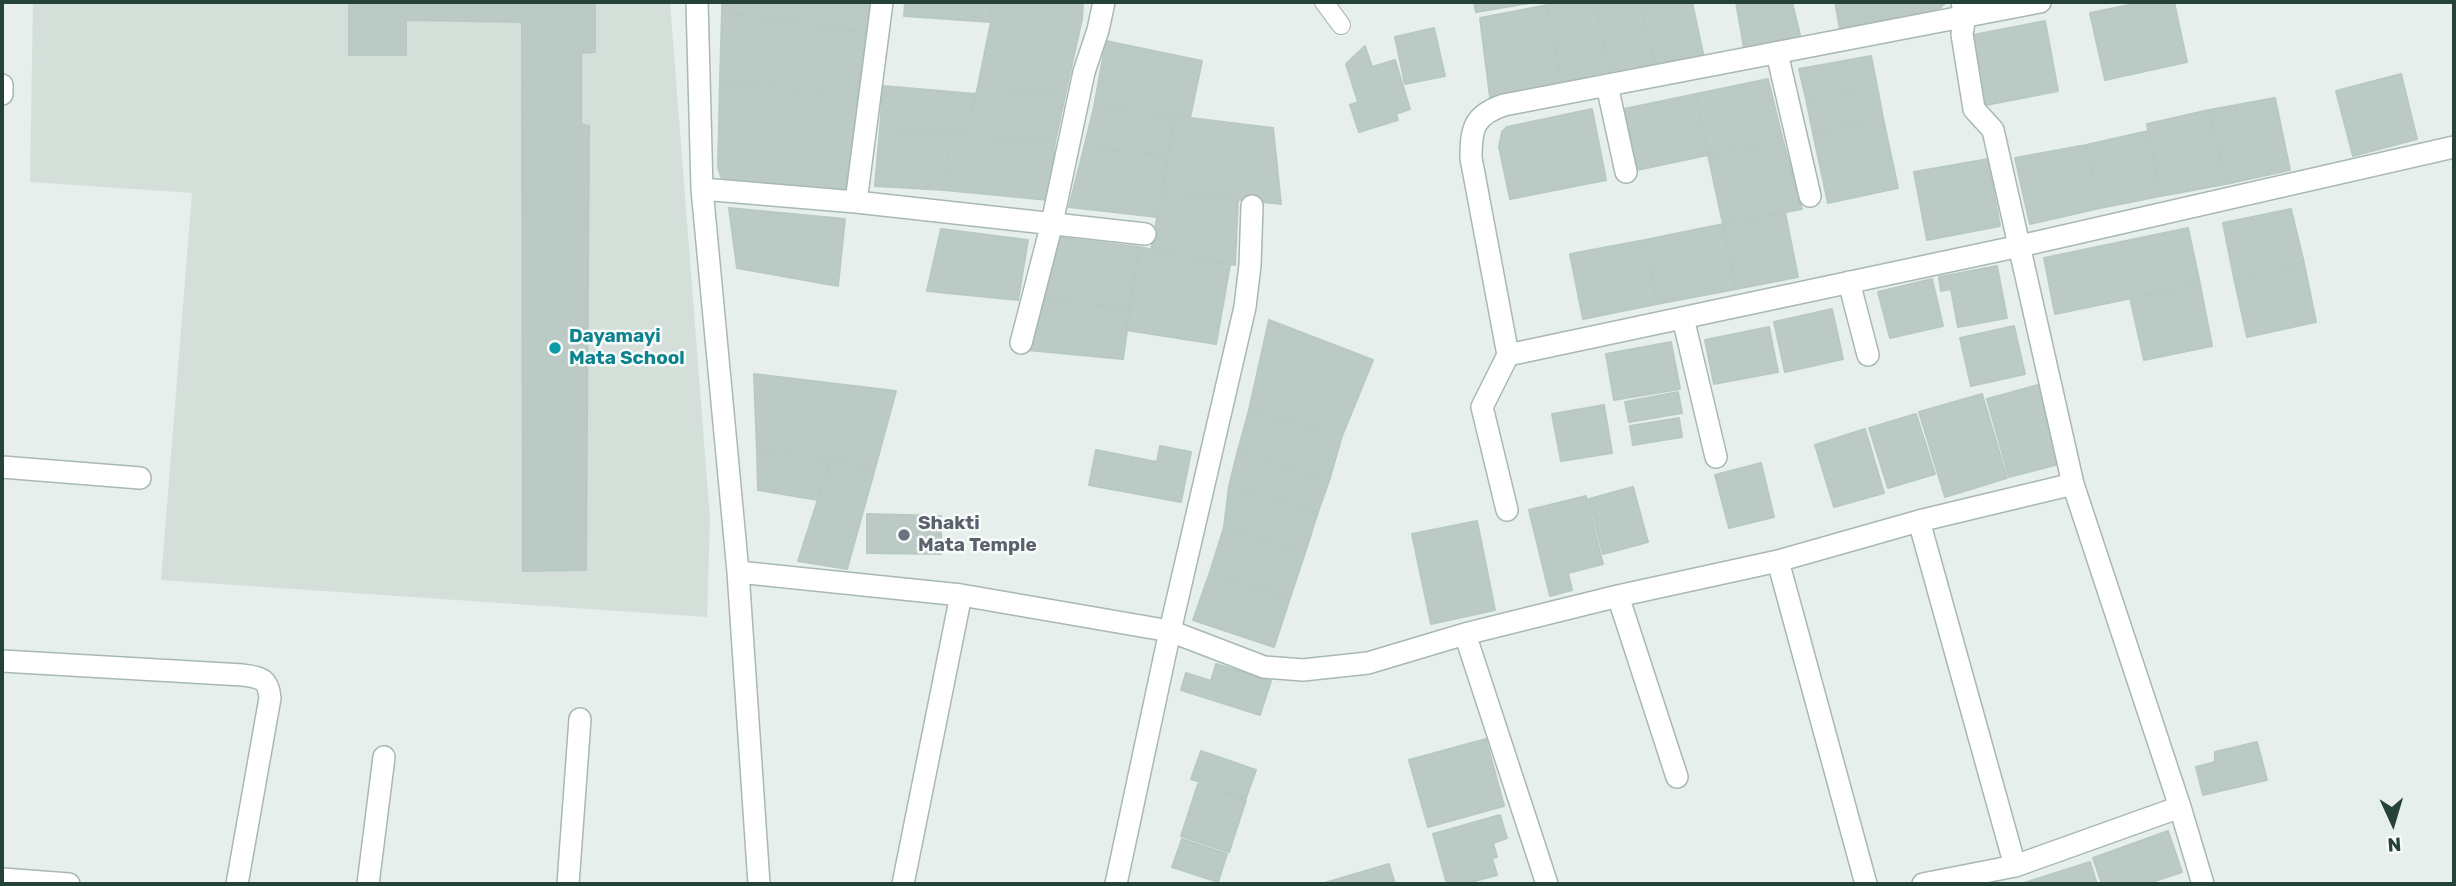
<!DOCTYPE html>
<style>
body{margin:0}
#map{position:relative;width:2456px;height:886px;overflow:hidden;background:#e6efeb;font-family:Rubik,sans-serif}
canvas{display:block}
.frame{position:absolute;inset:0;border:4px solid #24423a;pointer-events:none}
.north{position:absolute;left:2358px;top:788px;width:70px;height:70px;-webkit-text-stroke:5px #f7fbf9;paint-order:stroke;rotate:176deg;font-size:19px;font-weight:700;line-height:28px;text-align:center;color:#24423a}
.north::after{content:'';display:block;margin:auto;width:24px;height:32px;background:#24423a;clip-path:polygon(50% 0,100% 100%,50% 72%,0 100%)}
</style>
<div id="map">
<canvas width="2456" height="886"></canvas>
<div class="frame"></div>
<div class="north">N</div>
</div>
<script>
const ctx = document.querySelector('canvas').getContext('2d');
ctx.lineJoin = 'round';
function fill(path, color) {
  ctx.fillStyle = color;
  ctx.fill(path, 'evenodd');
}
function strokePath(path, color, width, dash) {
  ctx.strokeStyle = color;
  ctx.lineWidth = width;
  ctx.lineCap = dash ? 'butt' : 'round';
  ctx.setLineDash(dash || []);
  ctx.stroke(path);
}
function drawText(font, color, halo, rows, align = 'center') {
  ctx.font = font + ' Rubik,sans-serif';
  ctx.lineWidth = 5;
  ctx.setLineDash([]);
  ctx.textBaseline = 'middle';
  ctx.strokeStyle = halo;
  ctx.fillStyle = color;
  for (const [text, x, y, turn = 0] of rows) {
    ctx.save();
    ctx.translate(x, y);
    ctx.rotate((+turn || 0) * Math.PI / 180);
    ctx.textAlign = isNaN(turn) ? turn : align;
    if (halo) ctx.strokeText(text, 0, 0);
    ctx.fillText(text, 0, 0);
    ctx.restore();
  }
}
fill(new Path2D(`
 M33,2h637l40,517 -3,98 -546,-37 31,-387 -162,-11z`), '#d4dfda');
const building = new Path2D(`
 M349,2h246v50l-14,1v71l8,2 -3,444 -63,1 -1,-549 -116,-2v35h-57z
 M722,2h152l-5,31 -147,-21z
 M905,2h86v20l-87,-6z
 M991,2h92l-1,17 -17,77 -87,-10 13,-64z
 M1474,2h62l-60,10z
 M1561,2h34l16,74 -49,10 -15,-81z
 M1595,2h45l15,63 -44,11z
 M1640,2h52l12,56 -49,7z
 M1736,2h56l9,37 -57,9z
 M1835,2h111l-6,6 -100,21z
 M2144,2h30l13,60 -82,18 -15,-67z
 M1547,5l15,81 -72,11 -10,-79z
 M722,12l147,21 -11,64 -138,-17z
 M2045,21l13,70 -72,14 -13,-70z
 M1434,28l11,48 -40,8 -10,-47z
 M1106,41l96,20 -12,57 -96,-11z
 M1365,46l7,21 23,-7 15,49 -14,5 2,6 -39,12 -9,-27 8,-3 -12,-38z
 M1871,56l6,30 -71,13 -7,-30z
 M2401,74l16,65 -64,17 -17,-65z
 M1768,79l15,62 -75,14 -12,-61z
 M720,80l138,17 -11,94 -117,-8 -9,-6 -3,-10z
 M883,86l93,8 -10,41 -86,-7z
 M978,86l87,10 -10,46 -89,-7z
 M1877,86l6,32 -70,15 -7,-34z
 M1696,94l12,61 -71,15 -13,-61z
 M2275,98l15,72 -64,14 -17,-74z
 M1094,107l80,9 -6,39 -84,-7z
 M1592,109l14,71 -96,19 -11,-52 3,-15 5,-5z
 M2209,110l17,74 -65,12 -14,-72z
 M1174,116l99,12 8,76 -119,-13z
 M1883,118l15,70 -70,15 -15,-70z
 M880,128l71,6 -7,56 -69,-4z
 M2148,131l13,65 -61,12 -14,-63z
 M951,134l104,8 -7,58 -104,-10z
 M1783,141l19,68 -79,15 -15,-69z
 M2086,145l14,63 -70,16 -15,-66z
 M1084,148l84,7 -11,62 -88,-10z
 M1988,159l12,67 -73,14 -13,-68z
 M1162,191l76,8 -3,66 -84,-15z
 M729,208l116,11 -7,67 -101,-18z
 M2291,209l13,54 -70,15 -11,-55z
 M1785,212l13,65 -62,12 -13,-65z
 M1723,224l13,65 -79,15 -12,-64z
 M2188,228l12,56 -145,30 -11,-56z
 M941,229l87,11 -10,60 -91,-9z
 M1055,237l84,10 -9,61 -91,-9z
 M1645,240l12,64 -74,15 -13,-65z
 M1139,247l91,18 -14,79 -90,-14z
 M2304,263l12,59 -69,15 -13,-59z
 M1997,266l10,52 -49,9 -7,-38 -10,2 -2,-14z
 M1932,279l11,47 -53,12 -12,-46z
 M2200,284l12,62 -68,14 -14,-62z
 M1039,299l91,9 -7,51 -96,-9z
 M1832,309l11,50 -58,13 -11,-50z
 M1269,320l104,40 -31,76 -93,-26z
 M2014,326l11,48 -54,12 -11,-48z
 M1769,327l9,45 -64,12 -9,-44z
 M1671,342l9,47 -66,11 -8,-46z
 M754,374l142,17 -22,81 -43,-13 -74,-8z
 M2038,385l21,79 -50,13 -22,-78z
 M1678,392l4,21 -53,9 -4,-20z
 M1982,394l25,84 -62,19 -26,-85z
 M1604,405l8,48 -51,8 -9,-47z
 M1249,410l93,26 -13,45 -91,-31z
 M1916,414l19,60 -47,14 -19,-60z
 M1679,418l3,19 -49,8 -3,-19z
 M1865,429l19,64 -50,14 -19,-62z
 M1160,446l31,6 -10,50 -92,-17 7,-35 61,12z
 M1238,450l91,31 -11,31 -89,-26z
 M757,451l74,8 -13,41 -60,-10z
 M831,459l43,13 -27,97 -49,-8z
 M1761,463l13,54 -45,11 -14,-53z
 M1229,486l89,26 -13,41 -81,-26z
 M1633,487l15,55 -45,12 -14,-55z
 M1586,496l17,68 -35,9 4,17 -22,6 -21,-86z
 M867,514l74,2v38l-74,-1z
 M1477,521l18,89 -64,14 -19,-90z
 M1224,527l81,26 -15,45 -80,-26z
 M1210,572l80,26 -16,49 -81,-27z
 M1216,664l55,17 -11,34 -79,-25 5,-17 25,8z
 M1486,739l18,67 -76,21 -19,-67z
 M2257,742l10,38 -64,15 -7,-28 19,-5v-10z
 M1201,751l55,19 -10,28 -55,-19z
 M1198,784l48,16 -17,52 -48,-16z
 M1500,815l7,23 -14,5 4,14 -5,1 5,17 -33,9h-17l-14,-50z
 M2168,831l14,41 -36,12h-44l-9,-26z
 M1182,839l45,15 -9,28 -46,-15z
 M2090,862l7,22h-73v-1z
 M1389,864l6,20h-74z`);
fill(building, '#bbcac4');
strokePath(building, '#b8c9c2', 2);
const lane = new Path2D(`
 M1324,2l17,23`);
const street = new Path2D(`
 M697,2l5,187 36,383 21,312
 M1962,2l3,15 -3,17 12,75 19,21 80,354 107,323 23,77
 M1777,53l33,143
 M2,85v9
 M1607,85l19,87
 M702,189l154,13 289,32
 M856,202l26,-200
 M1849,282l19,73
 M1683,318l33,139
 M1021,343l31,-120 32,-151 14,-42 6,-28
 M1508,355l512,-109 434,-99
 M2,467l138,11
 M1507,510l-25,-103 26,-52 -37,-197c0,-30 3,-43 33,-53l536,-103
 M1919,521l96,345
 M1778,561l88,323
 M738,572l223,23 209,36 94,36 39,3 65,-7 97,-29 153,-38 160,-35 141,-40 154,-37
 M1618,596l59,181
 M1465,634l82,250
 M2,661l241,14c18,3 25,3 27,23l-33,186
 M2,879l67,5
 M368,884l16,-127
 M568,884l12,-165
 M903,884l58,-289
 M1116,884l54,-253 75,-324 5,-42 2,-59
 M1923,884l92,-18 165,-59`);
strokePath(lane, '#a8b8b2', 20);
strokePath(street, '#a8b8b2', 24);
strokePath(lane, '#fff', 18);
strokePath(street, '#fff', 21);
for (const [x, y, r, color] of [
 [555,348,7,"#0f9aa8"],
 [904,535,7,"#6b7280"]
]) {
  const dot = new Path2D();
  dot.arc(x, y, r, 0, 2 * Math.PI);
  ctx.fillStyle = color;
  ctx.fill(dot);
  strokePath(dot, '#f7fbf9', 2.5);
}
drawText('bold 19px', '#0d838f', '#f7fbf9', [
 ["Dayamayi",569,337],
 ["Mata School",569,359]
], 'left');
drawText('bold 19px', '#5b616d', '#f7fbf9', [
 ["Shakti",918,524],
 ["Mata Temple",918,546]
], 'left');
</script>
